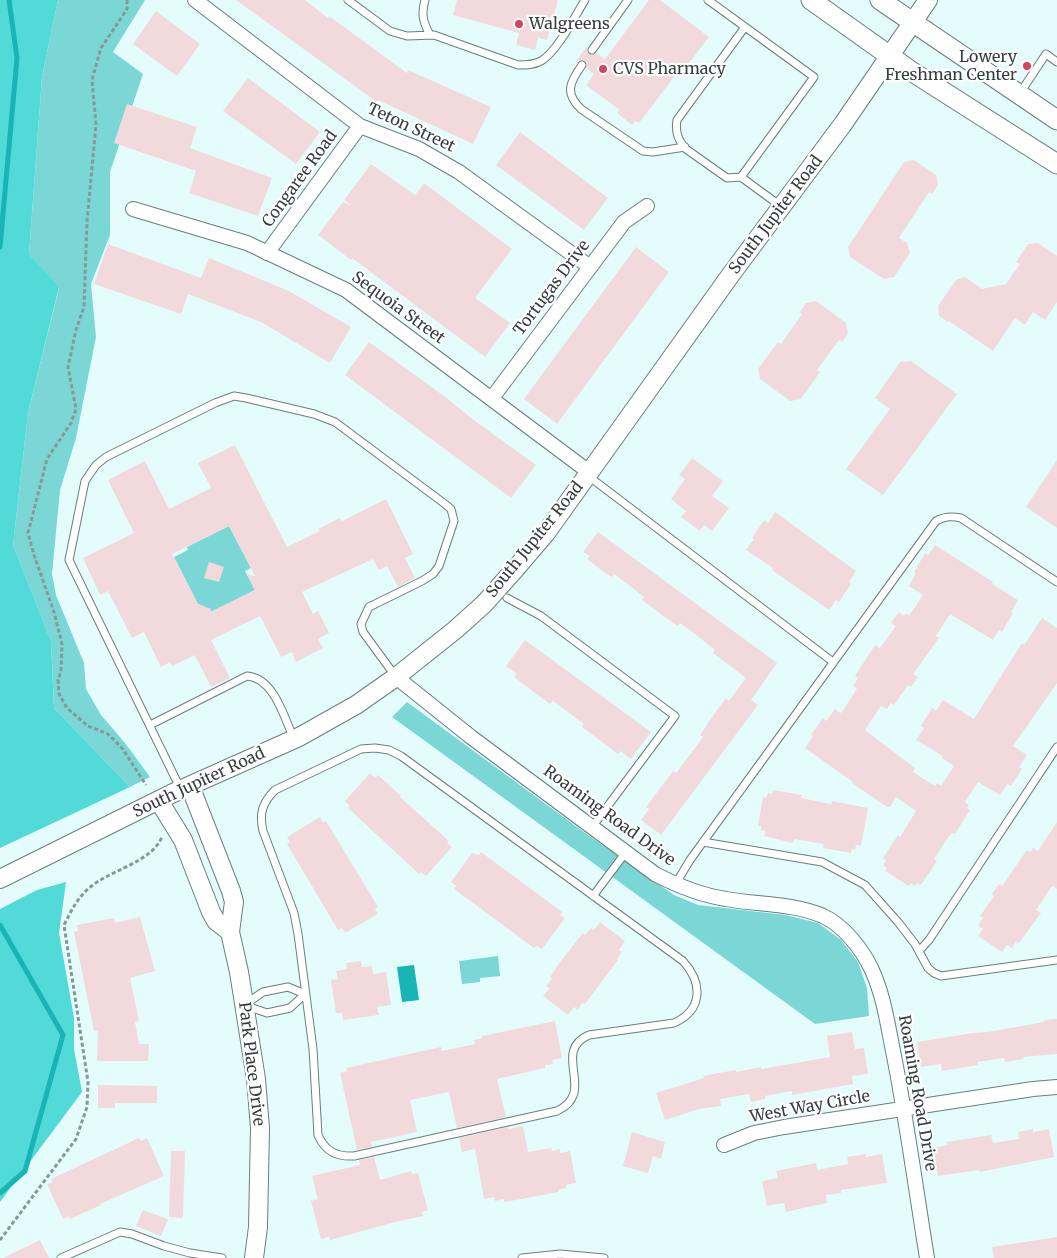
<!DOCTYPE html>
<style>
body{margin:0}
canvas{display:block;background:#e4fdfc}
</style>
<canvas width="1057" height="1258"></canvas>
<script>
const ctx = document.querySelector('canvas').getContext('2d');
ctx.lineJoin = 'round';
function fill(path, color) {
  ctx.fillStyle = color;
  ctx.fill(path, 'evenodd');
}
function strokePath(path, color, width, dash) {
  ctx.strokeStyle = color;
  ctx.lineWidth = width;
  ctx.lineCap = dash ? 'butt' : 'round';
  ctx.setLineDash(dash || []);
  ctx.stroke(path);
}
function drawText(font, color, halo, rows, align = 'center') {
  ctx.font = font + ' Merriweather,serif';
  ctx.lineWidth = 4.5;
  ctx.setLineDash([]);
  ctx.textBaseline = 'middle';
  ctx.strokeStyle = halo;
  ctx.fillStyle = color;
  for (const [text, x, y, turn = 0] of rows) {
    ctx.save();
    ctx.translate(x, y);
    ctx.rotate((+turn || 0) * Math.PI / 180);
    ctx.textAlign = isNaN(turn) ? turn : align;
    if (halo) ctx.strokeText(text, 0, 0);
    ctx.fillText(text, 0, 0);
    ctx.restore();
  }
}
fill(new Path2D(`
 M58,0h87l-32,52 30,22 -33,98v63l-19,49 5,53 -20,101 -16,52 -8,84 4,21 28,68 2,26 15,26 24,28 25,34 -20,10 -76,-79 -3,-67 -38,-96 15,-132 31,-125 -30,-34 13,-177z
 M229,526l22,42 -6,3 10,19 -44,22 -1,-3 -12,-5 -24,-47 14,-7 -1,-3z
 M407,702l181,133 86,60 24,10 88,10 32,8 23,17 17,22 9,26 2,28 -54,8 -423,-307z
 M498,956l2,20 -20,2v4l-18,2 -3,-23z`), '#7bd7d6');
fill(new Path2D(`
 M0,0h58l-16,77 -13,177 30,33 -31,126 -15,132 38,96 3,67 76,79 -130,61z
 M66,882l-7,51 15,85v31l8,43 -82,110v-293l37,-19z`), '#52dad9');
fill(new Path2D(`
 M414,965l5,35 -17,2 -5,-35z`), '#18b5b4');
strokePath(new Path2D(`
 M0,247l17,-189 -8,-58
 M0,925l63,110 -38,136 -25,22`), '#18b5b4', 5);
fill(new Path2D(`
 M236,0h69l23,18 1,-2 78,57 1,-3 83,37 -18,37 -95,-44 -1,2z
 M457,0h101l-11,40 -9,-2 -3,12 -19,-5 3,-12 -66,-18z
 M649,0h11l49,37 -23,30 -3,-2 -44,58 -4,-2 -3,4 -15,-12 3,-3 -34,-25 8,-11 -8,-6 1,-3 -2,-4h-9l11,-15 2,8 3,1 4,-2 9,6z
 M156,11l44,33 -23,32 -44,-32z
 M248,78l72,54 -24,32 -73,-53z
 M127,104l70,23 -7,21 82,30 -14,38 -69,-23 7,-22 -82,-28z
 M520,132l88,66 -24,32 -88,-65z
 M914,160l22,15 2,10 -6,9 -3,-2 -30,46 8,5 3,10 -16,24 -10,2 -34,-22 -2,-10 56,-85z
 M371,164l44,31 9,-12 88,66 -37,49 35,25 -25,34 -133,-99 -1,2 -33,-25 25,-33 8,3 -7,-5z
 M1038,243l19,13v46l-12,18 -12,-8 -8,13 -10,-7 -22,33 -44,-30 -1,1 -9,-6 -1,-10 18,-26 9,-3 17,12 24,-5 14,-20 -4,-2 12,-18z
 M108,244l93,34 8,-20 80,33 62,36 -21,36 -69,-41 -73,-28 -7,20 -87,-30z
 M636,247l33,25 -112,152 -33,-25z
 M816,301l30,22 2,11 -6,8 -3,-2 -22,30 3,2 -19,27 -11,2 -30,-22 -2,-10 20,-27 3,2 21,-30 -2,-2 6,-9z
 M369,342l75,54 31,25 61,44 -25,33 -166,-123z
 M911,361l46,33 -74,101 -37,-26 44,-60 -15,-11 25,-36z
 M235,445l52,102 33,-16 -2,-2 22,-11 2,3 44,-22 27,55 -8,4 10,20 -17,9 -11,-21 -8,4 -6,-11 -71,33 11,22 5,-3 11,22 -11,6 5,9 -27,14 -4,-10 -11,5 -21,-41 -49,24 19,38 -19,9 -16,-32 -23,11 -2,-4 -9,5 -17,-35 -12,6 -24,-47 -8,4 -17,-37 51,-25 -26,-53 37,-19 24,48 42,-21 -13,-25zM229,526l26,50 -8,-2 8,16 -45,22 1,-3 -13,-5 -26,-50z
 M692,458l31,23 -11,15 17,12 -17,23 -8,-6 -4,6 -19,-14 5,-6 -15,-12 14,-20 -6,-4z
 M1057,460v68l-31,-21z
 M775,512l81,59 -7,11 2,2 -12,18 -3,-2 -7,10 -57,-40 1,-2 -27,-18 8,-11 -2,-1 12,-18 4,3z
 M598,532l179,131 -26,37 7,5 -97,130 -20,-15 8,-11 -3,-2 27,-36 3,2 19,-25 8,-11 -3,-2 17,-25 9,-12 3,3 17,-23 -33,-25 2,-3 -20,-16 -15,-11 -2,3 -12,-8 -24,-18 2,-3 -19,-15 -11,-8 -2,3 -7,-4 -18,-14 3,-3 -7,-4z
 M935,545l58,37 -1,2 26,16 -7,12 2,1 -11,19 -3,-2 -6,10 -43,-26 -14,22 3,2 -26,36 5,3 -7,10 -3,-2 -14,20 -3,-2 -4,6 -6,-3 -16,24 50,38 -2,4 22,14 2,-3 4,3 13,-20 -12,-8 1,-2 -27,-16 8,-12 -3,-2 11,-18 4,3 7,-11 31,19 48,-76 2,2 18,-27 15,10v55l-44,63 14,9 -8,12 3,2 -11,17 -4,-2 -7,11 -22,-13 -13,20 4,3 -2,3 3,2 -15,24 -3,-1 -5,6 -13,20 3,2 -16,24 -4,-2 -2,3 -4,-3 -2,3 -24,-15 2,-3 -4,-3 3,-4 -3,-3 15,-23 2,2 16,-26 -20,-14 -6,10h-3l-35,-24 1,-1 -48,-34 8,-12 -2,-1 12,-17 3,3 9,-12 6,4 16,-24 -4,-3 5,-8 -3,-2 20,-31 5,3 16,-22 -5,-3 8,-11 5,4 2,-3 3,3 14,-21 -14,-9 7,-13 -2,-1 11,-19 3,2z
 M209,562l15,5 -5,15 -15,-4z
 M525,640l126,92 -20,27 -10,-8 -3,3 -36,-27 2,-3 -20,-15 -11,-8 -3,3 -36,-27 3,-3 -11,-8z
 M370,773l5,5 3,-3 23,21 -1,1 49,44 -2,2 5,4 -26,29 -5,-4 -2,2 -71,-66 2,-2 -5,-5z
 M773,790l29,5 -1,3 30,6 1,-3 36,7 -7,38 -5,-1 -1,5 -3,-1 -1,4 -28,-5 1,-4 -30,-5 -1,4 -29,-7 2,-5 -5,-1v-4h-3l5,-29 3,1 2,-5 4,1z
 M320,817l3,5 3,-1 52,86 -3,2 3,5 -33,19 -3,-5 -4,2 -51,-86 3,-2 -3,-5z
 M1057,822v67l-5,-3 -16,24 5,3 -22,30 -3,-2 -4,7 -5,-3 -5,7 -24,-16 5,-7 -5,-4 5,-7 -3,-2 14,-20 -2,-2 7,-10 3,2 25,-36 3,2 3,-4 5,3z
 M481,852l81,60 -2,3 5,3 -23,31 -6,-3 -2,2 -80,-59 2,-3 -5,-4 21,-29 7,2z
 M140,917l15,54 -25,7 9,43 -4,1 4,22h10l-1,17h-51l1,-31 -4,1 -20,-99 4,-1 -1,-6 37,-7 1,5z
 M600,922l25,19 -6,9 3,2 -5,7 1,1 -33,44 -3,-1 -4,7 -4,-3 -6,8 -25,-19 7,-8 -4,-2 6,-7 -2,-2 10,-15 23,-29 2,2 6,-7 3,2z
 M361,961l1,6 10,-1 1,8 13,-2 5,33 -14,2 2,8 -36,5 -1,-7h-6l-5,-33 7,-1 -2,-8 11,-2 -1,-6z
 M1057,1019v35l-34,3 1,2 -19,3 -1,-4 -27,4 1,3 -36,6 -1,-7 -20,3 -4,-25 56,-9 15,-1 56,-10v-2z
 M555,1021l7,37 -10,2 1,4 -8,1v3l-48,11 9,38 -49,11 -8,-36 -39,8 7,32 -46,10 1,5 -15,3 -17,-77 7,-2 -1,-3 95,-21 1,4 33,-7 -1,-4 8,-2v-2z
 M852,1032l3,17 9,-1 4,26 -16,2 1,8 -61,11v-4l-27,5v3l-14,3 -2,-8 -29,5 1,7 -22,3 -34,11 -9,-27 48,-15 -1,-2 4,-1 29,-5v2l25,-5v2l69,-12 -3,-21z
 M98,1085l59,1v17h-42v5h-17z
 M523,1126l5,26 23,-4 1,3 8,-2v4l10,-2 6,32 -10,2v3l-8,2v2l-36,7 -18,3v-3l-9,2 -1,-4 -10,2 -9,-50 -13,3 -3,-14 49,-11v2z
 M1033,1129v3l16,-3 5,28 -74,15 -1,-2 -41,6 -5,-28 15,-3 -1,-3 44,-7 2,8 26,-4 -1,-7z
 M632,1132l33,10 -4,17 -8,-3 -5,17 -25,-7z
 M139,1138l2,3 6,-3 17,38 -64,28 1,1 -31,14 -1,-3 -6,3 -16,-35 6,-2 -2,-3z
 M171,1151h14l-2,67 -14,-1z
 M866,1154v3l16,-3 5,29 -46,7v3l-15,2 1,8 -24,5 -17,4 -2,-9 -17,3 -5,-25 16,-3 -2,-7 40,-8 1,7 31,-6 -1,-7z
 M374,1157l6,23 31,-9 1,3 6,-1 10,37 -6,2 1,4 -32,7 -61,17 -1,-3 -8,2 -10,-38 7,-2 -6,-23 48,-11 -1,-5z
 M143,1210l25,9 -7,17 -25,-10z
 M1057,1237v21h-63l-2,-11z
 M40,1240l9,18h-46z`), '#f2dadc');
const service = new Path2D(`
 M348,0l42,31 17,5 27,-1 84,30c8,0 16,0 23,-4 16,-9 34,-45 44,-61
 M425,0c-4,14 -2,22 5,35
 M708,0l106,77 -73,100
 M745,27l-68,93c-2,12 1,20 9,29l41,29 14,-1 41,30
 M592,50l36,-50
 M582,65c-12,17 -18,28 -1,44l62,42 10,1 32,-5
 M1020,93l26,-39 11,8
 M587,475l246,187
 M507,598l34,18 134,100 -83,111
 M150,725l97,-49c27,2 37,41 47,63
 M375,748l14,2 12,6 282,205c20,22 20,49 -9,62l-85,12c-39,17 9,57 -32,76l-203,45c-18,1 -29,-5 -36,-21l-5,-86 -15,-115 -4,-21 -31,-82c-4,-17 -1,-28 12,-41l86,-41z
 M181,790l-112,-230 16,-79 11,-16 10,-8 109,-54 19,-7 12,2 68,16 21,8 110,82 6,5 3,12 -15,45 -6,8 -11,7 -53,26 -8,17 2,8 33,45
 M703,842l119,20 43,23 33,37 17,22 13,24 6,5 7,3 116,-16
 M675,885l15,-25 246,-339c9,-5 16,-5 25,-3l96,64
 M593,896l33,-44
 M919,951l10,-11 128,-193
 M288,987l17,7 -15,14 -23,5 -23,-8 19,-13z
 M61,1258l59,-26 12,2 32,12 26,7 32,5
 M522,1258l38,-4 44,4`);
const minor = new Path2D(`
 M195,0l165,126 59,23 40,23 131,95
 M133,209l114,34 99,47 243,182
 M267,253l93,-127
 M492,398l132,-176 23,-16
 M396,677l75,60 184,137c23,12 45,21 71,25 33,6 66,4 97,17 20,9 39,33 48,52 13,27 17,59 23,88 13,67 22,134 33,202
 M724,1145l30,-12 30,-6 249,-38 24,-2`);
const tertiary = new Path2D(`
 M190,786l41,105 3,11 -4,30 9,40 17,107 4,49 -2,99 -4,31
 M159,801l24,39 28,72 5,9 14,11
 M0,879l171,-85 128,-57 57,-32 40,-28 59,-47 29,-26 33,-37 29,-34 186,-260 111,-149 85,-124`);
const secondary = new Path2D(`
 M811,0l100,71 146,93
 M880,0l177,120`);
strokePath(service, '#687e7e', 9);
strokePath(minor, '#687e7e', 16);
strokePath(tertiary, '#687e7e', 20);
strokePath(secondary, '#687e7e', 21);
strokePath(new Path2D(`
 M127,0v9l-26,39 -9,32 4,45 -9,96 -3,86 -8,23 -8,37 8,42 -5,14 -24,36 -19,74 6,22 20,57 8,32 -1,27 -3,9 1,14 8,14 21,18 20,8 14,14 24,37
 M0,1240l76,-101 11,-32 1,-25 -24,-157c8,-16 15,-30 29,-40 21,-16 58,-23 69,-48`), '#879898', 3, [4, 2.5]);
strokePath(service, '#fff', 7);
strokePath(minor, '#fff', 14);
strokePath(tertiary, '#fff', 18);
strokePath(secondary, '#fff', 19);
for (const [x, y, r, color] of [
 [519,24,5,"#d5445d"],
 [1027,66,5,"#d5445d"],
 [603,69,5,"#d5445d"]
]) {
  const dot = new Path2D();
  dot.arc(x, y, r, 0, 2 * Math.PI);
  ctx.fillStyle = color;
  ctx.fill(dot);
  strokePath(dot, '#fff', 2);
}
drawText('16px', '#343e3e', '#fff', [
 ["Walgreens",529,24],
 ["Lowery",1017,57,"right"],
 ["Freshman Center",1017,75,"right"],
 ["CVS Pharmacy",613,69]
], 'left');
drawText('16px', '#343e3e', '#fff', [
 ["Teton Street",411,128,25],
 ["Congaree Road",300,179,-54],
 ["South Jupiter Road",776,215,-53],
 ["Tortugas Drive",552,288,-53],
 ["Sequoia Street",398,308,36],
 ["South Jupiter Road",535,540,-51],
 ["South Jupiter Road",199,783,-25],
 ["Roaming Road Drive",609,816,36],
 ["Park Place Drive",251,1064,83],
 ["Roaming Road Drive",917,1093,80],
 ["West Way Circle",810,1107,-10]
]);
</script>
